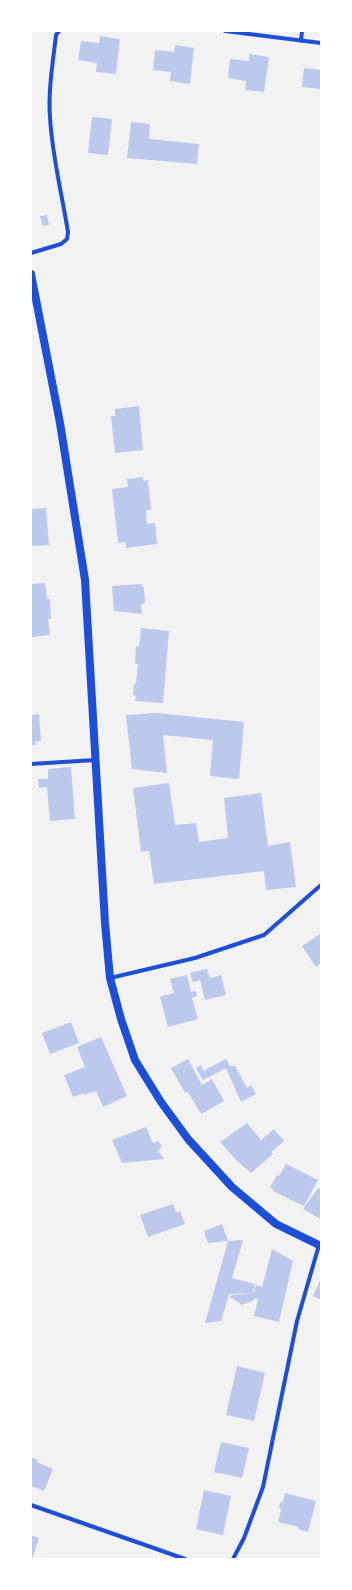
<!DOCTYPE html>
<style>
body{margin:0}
#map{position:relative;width:352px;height:1590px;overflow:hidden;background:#f2f2f2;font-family:Jost,sans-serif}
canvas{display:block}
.frame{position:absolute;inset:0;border:32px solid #fff;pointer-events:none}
</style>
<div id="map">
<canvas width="352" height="1590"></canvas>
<div class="frame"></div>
</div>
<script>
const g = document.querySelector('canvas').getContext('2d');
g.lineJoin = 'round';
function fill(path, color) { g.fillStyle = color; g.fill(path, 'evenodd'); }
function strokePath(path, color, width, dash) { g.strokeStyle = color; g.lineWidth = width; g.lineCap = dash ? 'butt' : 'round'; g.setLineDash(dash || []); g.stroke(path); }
const building = new Path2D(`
 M 100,36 L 120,39 L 116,74 L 96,72 L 97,63 L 78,60 L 81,41 L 99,43 Z
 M 175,45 L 194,48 L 190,84 L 170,81 L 171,72 L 153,70 L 155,50 L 174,52 Z
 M 249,54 L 269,57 L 264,92 L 245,90 L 246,81 L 228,78 L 230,59 L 249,61 Z
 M 304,68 L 321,70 L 321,89 L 302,87 Z
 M 92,117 L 112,119 L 108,155 L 88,153 Z
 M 131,122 L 150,124 L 149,139 L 199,144 L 197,164 L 127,158 Z
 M 47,215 L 49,225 L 43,226 L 40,216 Z
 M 139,406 L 143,450 L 115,453 L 111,416 L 115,416 L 115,409 Z
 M 143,477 L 143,481 L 148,480 L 151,510 L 146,510 L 147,524 L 155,523 L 157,544 L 126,548 L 126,542 L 118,543 L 112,489 L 128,487 L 127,479 Z
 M 46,508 L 49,545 L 32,546 L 31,509 Z
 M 45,583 L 47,599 L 50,599 L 51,619 L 48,619 L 50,635 L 31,637 L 31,584 Z
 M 141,584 L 144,588 L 145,603 L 141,604 L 142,614 L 114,611 L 112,586 Z
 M 141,628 L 169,631 L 163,703 L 135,701 L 136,696 L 133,695 L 134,684 L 136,684 L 138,664 L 135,664 L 136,646 L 139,647 Z
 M 157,713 L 244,722 L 239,779 L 210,776 L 213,740 L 163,735 L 167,773 L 132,769 L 126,715 Z
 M 39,714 L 41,741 L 35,742 L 36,745 L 31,745 L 31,715 Z
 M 71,767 L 75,819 L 50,821 L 47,787 L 39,788 L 38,779 L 48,779 L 48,769 Z
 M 169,783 L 175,825 L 196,823 L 199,842 L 228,838 L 224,798 L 261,793 L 268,846 L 290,842 L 296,887 L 266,890 L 264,871 L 154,884 L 149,851 L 141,852 L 133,788 Z
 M 321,933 L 321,963 L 316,967 L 302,946 Z
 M 207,969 L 210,978 L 221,975 L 226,995 L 205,1000 L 200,980 L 193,982 L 190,973 Z
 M 187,975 L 191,992 L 196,991 L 197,996 L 192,998 L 198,1019 L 168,1027 L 160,997 L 174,993 L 170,979 Z
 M 71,1022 L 79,1043 L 50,1054 L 42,1033 Z
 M 101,1037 L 127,1096 L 103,1107 L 96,1091 L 84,1095 L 84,1093 L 73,1097 L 64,1075 L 85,1067 L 77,1047 Z
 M 188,1059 L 202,1085 L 212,1079 L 224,1101 L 201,1114 L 188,1092 L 185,1093 L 171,1068 Z
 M 226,1059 L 230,1066 L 235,1066 L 247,1088 L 251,1085 L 256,1094 L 241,1102 L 226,1068 L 203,1080 L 196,1068 L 201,1065 L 203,1071 Z
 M 247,1123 L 261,1140 L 274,1129 L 284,1141 L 271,1152 L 273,1154 L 251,1173 L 236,1160 L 220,1142 Z
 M 146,1127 L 153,1143 L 158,1141 L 162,1146 L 158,1151 L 164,1159 L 122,1163 L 112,1140 Z
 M 286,1164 L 318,1180 L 304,1206 L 283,1196 L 272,1190 L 273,1189 L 270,1187 L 277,1175 L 279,1176 Z
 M 318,1188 L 321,1189 L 321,1219 L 303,1209 Z
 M 173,1204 L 176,1212 L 180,1211 L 185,1224 L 148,1237 L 140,1215 Z
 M 222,1224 L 228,1241 L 243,1240 L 232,1278 L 255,1284 L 253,1293 L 229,1294 L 221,1321 L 205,1323 L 228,1241 L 208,1243 L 204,1231 Z
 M 272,1249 L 293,1261 L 279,1322 L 254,1316 L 258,1299 L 255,1298 L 254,1300 L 242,1305 L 230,1297 L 231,1295 L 254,1293 L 256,1285 L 262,1287 Z
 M 321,1278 L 321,1300 L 313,1296 Z
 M 237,1366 L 265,1373 L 254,1421 L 226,1415 Z
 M 221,1442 L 249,1448 L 242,1478 L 214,1472 Z
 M 31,1457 L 38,1460 L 37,1462 L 53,1469 L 44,1491 L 31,1486 Z
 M 204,1490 L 231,1496 L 223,1535 L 196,1529 Z
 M 285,1493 L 316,1501 L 308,1532 L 298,1529 L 299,1527 L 278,1522 L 281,1510 L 279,1507 L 280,1503 L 283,1501 Z
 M 31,1535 L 39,1538 L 32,1559 L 31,1559 Z`);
const minor = new Path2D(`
 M 225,31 L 321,43
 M 301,41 L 302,31
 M 31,253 L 61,244 L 67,239 L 68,232 C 62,194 52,156 50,117 C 48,90 53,62 56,35 L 59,31
 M 31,764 L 95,760
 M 110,978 L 195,958 L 264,935 L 321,885
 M 31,1505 L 185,1559
 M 233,1559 L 244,1538 L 263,1487 L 297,1321 L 319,1245`);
const secondary = new Path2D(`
 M 31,274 L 60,423 L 85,580 L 105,923 L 110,978 L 121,1019 L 135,1060 L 161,1102 L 188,1139 L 232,1187 L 276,1224 L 321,1246`);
fill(building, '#bdc9ec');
strokePath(minor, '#1d4ed8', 4);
strokePath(secondary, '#1d4ed8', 8);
</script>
